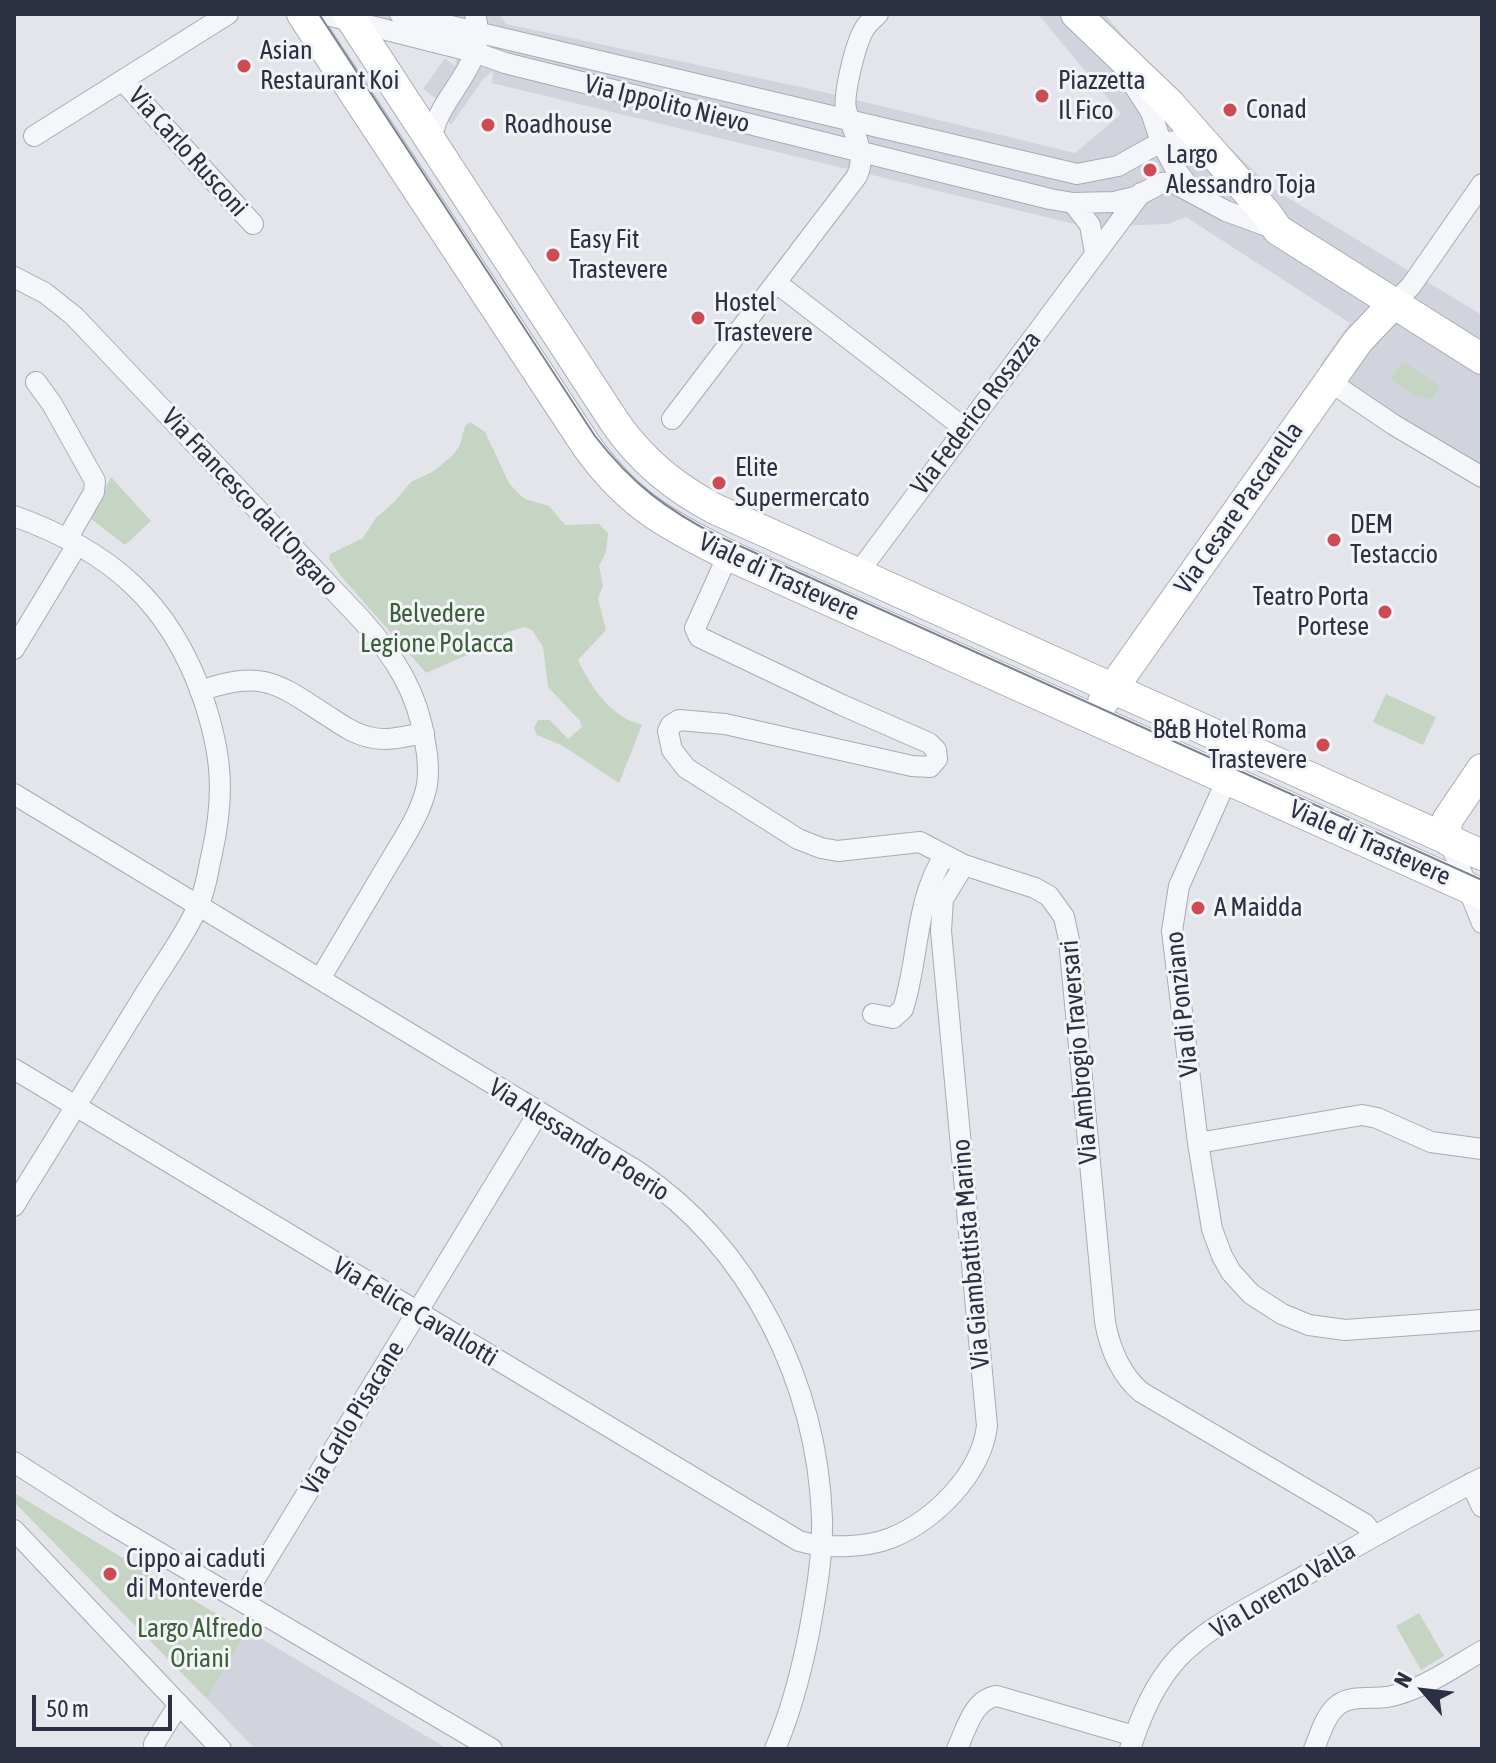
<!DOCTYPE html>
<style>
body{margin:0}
#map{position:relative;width:1496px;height:1763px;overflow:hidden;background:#e3e5eb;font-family:"Asap Condensed",sans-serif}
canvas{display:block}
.frame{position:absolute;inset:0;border:16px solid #2b3143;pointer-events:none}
.north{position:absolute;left:1384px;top:1651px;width:80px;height:80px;-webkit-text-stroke:6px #f2f4f8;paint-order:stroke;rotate:298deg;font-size:22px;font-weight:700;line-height:32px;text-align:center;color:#2b3143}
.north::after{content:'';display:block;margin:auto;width:28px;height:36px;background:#2b3143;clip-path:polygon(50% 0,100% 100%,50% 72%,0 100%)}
.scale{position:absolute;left:32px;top:1695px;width:140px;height:36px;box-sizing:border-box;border:4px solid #2b3143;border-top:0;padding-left:10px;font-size:24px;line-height:28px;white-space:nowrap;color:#2b3143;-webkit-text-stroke:6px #f2f4f8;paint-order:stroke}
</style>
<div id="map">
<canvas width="1496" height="1763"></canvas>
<div class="frame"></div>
<div class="north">N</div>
<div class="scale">50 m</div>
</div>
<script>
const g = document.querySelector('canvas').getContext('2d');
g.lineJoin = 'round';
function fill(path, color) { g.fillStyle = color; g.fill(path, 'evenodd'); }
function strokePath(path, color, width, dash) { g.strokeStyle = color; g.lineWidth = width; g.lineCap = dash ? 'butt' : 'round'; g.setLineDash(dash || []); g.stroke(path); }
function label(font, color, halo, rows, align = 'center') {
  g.font = font + ' "Asap Condensed",sans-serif'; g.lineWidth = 6; g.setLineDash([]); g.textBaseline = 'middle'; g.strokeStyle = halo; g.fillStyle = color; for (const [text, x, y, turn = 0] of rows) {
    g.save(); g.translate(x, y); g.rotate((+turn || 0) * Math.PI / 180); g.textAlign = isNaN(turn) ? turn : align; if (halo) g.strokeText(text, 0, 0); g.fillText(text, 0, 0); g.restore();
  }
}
const built = new Path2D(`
 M 372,14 L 499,14 L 506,24 L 819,91 L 1075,153 L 1121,114 L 1038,14 L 1104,14 L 1163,81 L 1270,187 L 1482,315 L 1482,470 L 1320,365 L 1350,323 L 1186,217 L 1168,224 L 1087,227 L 492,83 L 493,71 L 484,78 L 451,125 L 434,97 L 423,89 L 445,58 L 455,66 L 456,58 L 371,17 Z
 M 247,1632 L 260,1638 L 448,1749 L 255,1749 L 207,1699 Z`);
const green = new Path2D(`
 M 1402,361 L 1440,386 L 1431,399 L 1416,396 L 1390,380 Z
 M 470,422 L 485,432 L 509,483 L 518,493 L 525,499 L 549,506 L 565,525 L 599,524 L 608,533 L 606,552 L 599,566 L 603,586 L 598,598 L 606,630 L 578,660 C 592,689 610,716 642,725 L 619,783 L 563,746 L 537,735 L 534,728 L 538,720 L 550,720 L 568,739 L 582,727 L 580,721 L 548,687 L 543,647 L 532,630 L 524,627 L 505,633 L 497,642 L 426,673 L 340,575 L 329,559 L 330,554 L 363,538 L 376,518 L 395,501 L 411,482 L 434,471 L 453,455 L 460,445 L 465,426 Z
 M 111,477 L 151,521 L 125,545 L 90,518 Z
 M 1386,694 L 1436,717 L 1423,745 L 1373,722 Z
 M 14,1493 L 247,1632 L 207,1699 L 14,1502 Z
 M 1419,1613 L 1444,1656 L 1421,1670 L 1396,1626 Z`);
const street = new Path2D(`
 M 323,14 L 474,52 L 505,63 L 1050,199 L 1073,203 L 1114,202 L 1135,197 L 1162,183 L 1172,182 L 1226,211 L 1278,230
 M 400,14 L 1077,174 L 1118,166 L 1161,142 L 1151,112 L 1131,81
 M 123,81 L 253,224
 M 34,136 L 228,14
 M 432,142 C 434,96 491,68 475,14
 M 1190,188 L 1176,170 L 1161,142 L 1183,141 L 1207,153
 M 1073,203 L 1090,225 L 1095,253
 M 14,277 L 45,293 L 74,316 L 361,619 C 394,656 418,692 425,742 C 428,756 429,770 427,785 C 421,815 401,842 386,868 C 364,905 342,942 320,979
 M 778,284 L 964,428
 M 1394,303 L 1411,286 L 1482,184
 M 1329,381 L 1394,425 L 1482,477
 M 36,382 L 52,404 L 95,481 L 94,492 L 67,539
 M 672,419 L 857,176 C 868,152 852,132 846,109 C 843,94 856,41 865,28 C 868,23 874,18 878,14
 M 14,516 C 109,550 170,602 203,698 C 222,754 225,795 212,853 C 208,870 206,890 198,906 C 184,938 160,969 142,999 C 99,1068 56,1137 14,1206
 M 728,555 L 695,628 L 699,637 L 842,705 L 929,743 L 936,750 L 937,759 L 930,767 L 912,766 L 725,724 L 679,720 L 671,725 L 668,731 L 672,750 L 686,768 L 798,839 L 821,848 L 838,851 L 920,842 L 964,865 L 1035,888 L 1049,896 L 1064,917 L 1069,940 L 1105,1322 C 1110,1349 1120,1374 1141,1392 L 1365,1524 L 1374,1536
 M 858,573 L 1141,193
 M 14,649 L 77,545
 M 200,691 C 265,668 279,685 331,718 C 343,726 355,734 369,737 C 387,742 406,736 424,733
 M 1227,779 L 1179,886 L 1172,931 L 1198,1143 L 1212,1229 L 1222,1256 L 1231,1272 L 1251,1294 L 1282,1314 L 1309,1325 L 1345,1330 L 1482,1320
 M 14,794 L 637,1171 C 751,1247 817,1383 822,1518 C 823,1556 816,1595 809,1633 C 801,1673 791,1712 775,1749
 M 1449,841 L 1482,923
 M 873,1014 L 893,1018 L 903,1009 C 919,960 915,899 945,855
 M 14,1069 L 799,1541 C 826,1549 865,1548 891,1538 C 935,1520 981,1474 987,1426 L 941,931 L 943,899 L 964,865
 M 1198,1143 L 1362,1115 L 1377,1118 L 1431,1142 L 1482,1149
 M 14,1462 L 109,1523 L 492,1749
 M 1471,1483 L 1482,1507
 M 14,1530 L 221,1749
 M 242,1600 L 539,1112
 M 154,1744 L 179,1704
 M 957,1749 C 966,1730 973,1699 997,1696 L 1134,1736
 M 1130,1749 C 1141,1716 1154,1684 1178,1658 C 1207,1627 1249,1608 1285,1587 C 1350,1550 1415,1512 1482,1478
 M 1314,1749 C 1320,1735 1325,1715 1338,1705 C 1350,1695 1372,1699 1387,1697 C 1421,1691 1452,1668 1482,1651`);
const secondary = new Path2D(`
 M 302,14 L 586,445 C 627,503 665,524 728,555 L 1482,894
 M 348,14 L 616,424 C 643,462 674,487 715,509 L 1482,855
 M 1076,14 L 1169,103 L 1267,214 L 1278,230 L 1482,359
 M 1103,702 L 1358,341 L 1394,303
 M 1449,841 L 1446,828 L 1448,819 L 1482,769`);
const tram = new Path2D(`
 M 319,14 L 595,436 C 632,484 667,510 720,537 L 1482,880`);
const markers = [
 [244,66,8,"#cd4b52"],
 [1042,96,8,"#cd4b52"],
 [1230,110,8,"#cd4b52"],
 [488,125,8,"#cd4b52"],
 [1150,170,8,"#cd4b52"],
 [553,255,8,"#cd4b52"],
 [698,318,8,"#cd4b52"],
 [719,483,8,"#cd4b52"],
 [1334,540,8,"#cd4b52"],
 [1385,612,8,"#cd4b52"],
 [1323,745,8,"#cd4b52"],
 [1198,908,8,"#cd4b52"],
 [110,1574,8,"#cd4b52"]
];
const poiNames = [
 ["Asian",260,51],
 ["Restaurant Koi",260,81],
 ["Piazzetta",1058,81],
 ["Il Fico",1058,111],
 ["Conad",1246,110],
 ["Roadhouse",504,125],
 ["Largo",1166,155],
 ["Alessandro Toja",1166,185],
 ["Easy Fit",569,240],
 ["Trastevere",569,270],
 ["Hostel",714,303],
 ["Trastevere",714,333],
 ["Elite",735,468],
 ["Supermercato",735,498],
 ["DEM",1350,525],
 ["Testaccio",1350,555],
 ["Teatro Porta",1369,597,"right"],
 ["Portese",1369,627,"right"],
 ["B&B Hotel Roma",1307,730,"right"],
 ["Trastevere",1307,760,"right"],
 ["A Maidda",1214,908],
 ["Cippo ai caduti",126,1559],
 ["di Monteverde",126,1589]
];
const streetNames = [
 ["Via Ippolito Nievo",667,104,14],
 ["Via Carlo Rusconi",188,152,48],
 ["Via Federico Rosazza",976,413,-53],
 ["Via Francesco dall'Ongaro",250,502,47],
 ["Via Cesare Pascarella",1239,508,-55],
 ["Viale di Trastevere",779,577,25],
 ["Viale di Trastevere",1370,843,24],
 ["Via di Ponziano",1182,1004,-96],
 ["Via Ambrogio Traversari",1079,1052,-95],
 ["Via Alessandro Poerio",579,1140,32],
 ["Via Giambattista Marino",971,1254,-95],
 ["Via Felice Cavallotti",415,1312,31],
 ["Via Carlo Pisacane",353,1418,-59],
 ["Via Lorenzo Valla",1283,1590,-31]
];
const parkNames = [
 ["Belvedere",437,614],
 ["Legione Polacca",437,644],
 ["Largo Alfredo",200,1629],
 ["Oriani",200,1659]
];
fill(built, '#d1d4dd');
fill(green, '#c6d4c4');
strokePath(street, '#a8abb5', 22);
strokePath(secondary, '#a8abb5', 32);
strokePath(street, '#f5f6f9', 20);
strokePath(secondary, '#fff', 30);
strokePath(tram, '#7c8394', 2);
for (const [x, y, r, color] of markers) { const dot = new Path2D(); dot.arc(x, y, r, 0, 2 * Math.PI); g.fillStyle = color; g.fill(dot); strokePath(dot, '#f2f4f8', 3); }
label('26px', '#2b3143', '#f2f4f8', poiNames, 'left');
label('26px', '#2b3143', '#f2f4f8', streetNames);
label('26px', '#3c5e38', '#f2f4f8', parkNames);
</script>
